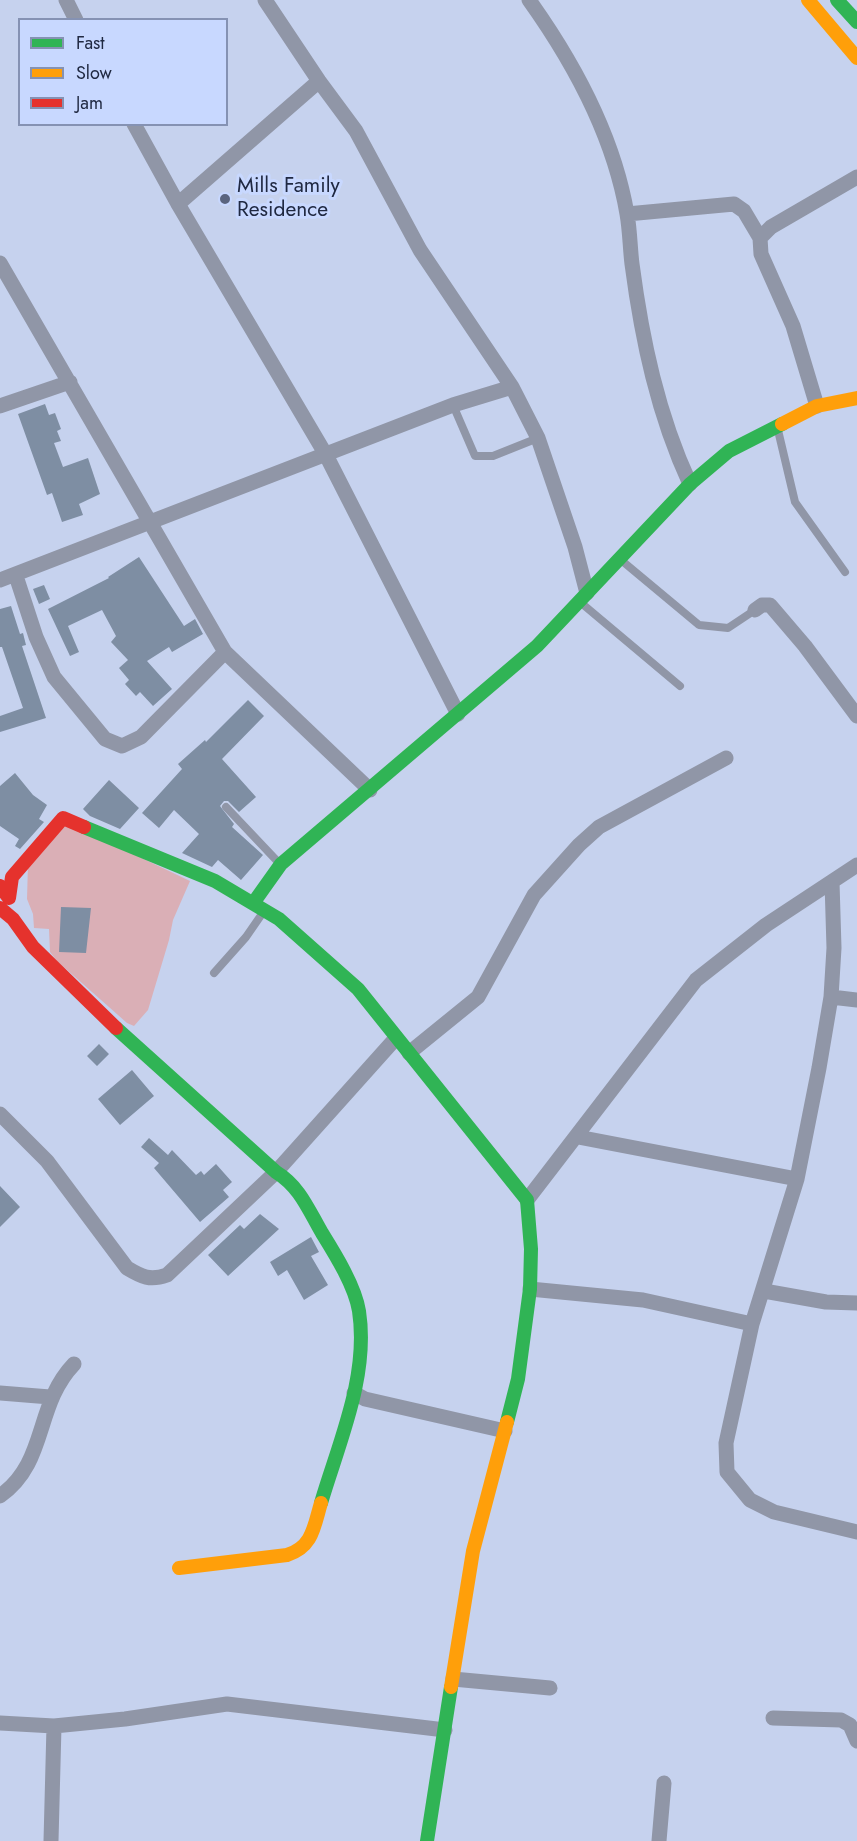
<!DOCTYPE html>
<style>
body{margin:0}
#map{position:relative;width:857px;height:1841px;overflow:hidden;background:#c6d2ee;font-family:Jost,sans-serif}
canvas{display:block}
.legend{position:absolute;left:18px;top:18px;width:210px;height:108px;box-sizing:border-box;background:#c8d8ff;border:2px solid #8592b3;margin:0;padding:8px 10px;list-style:none;font-size:18px;color:#202942}
.legend li{display:flex;align-items:center;gap:12px;height:30px}
.legend b{width:30px;border:2px solid #8592b3}
</style>
<div id="map">
<canvas width="857" height="1841"></canvas>
<ul class="legend">
<li><b style="height:8px;background:#30b455"></b>Fast</li>
<li><b style="height:8px;background:#ff9f0a"></b>Slow</li>
<li><b style="height:8px;background:#e5322d"></b>Jam</li>
</ul>
</div>
<script>
const g = document.querySelector('canvas').getContext('2d');
g.lineJoin = 'round';
function fill(path, color) { g.fillStyle = color; g.fill(path, 'evenodd'); }
function strokePath(path, color, width, dash) { g.strokeStyle = color; g.lineWidth = width; g.lineCap = dash ? 'butt' : 'round'; g.setLineDash(dash || []); g.stroke(path); }
function label(font, color, halo, rows, align = 'center') {
  g.font = font + ' Jost,sans-serif'; g.lineWidth = 6; g.setLineDash([]); g.textBaseline = 'middle'; g.strokeStyle = halo; g.fillStyle = color; for (const [text, x, y, turn = 0] of rows) {
    g.save(); g.translate(x, y); g.rotate((+turn || 0) * Math.PI / 180); g.textAlign = isNaN(turn) ? turn : align; if (halo) g.strokeText(text, 0, 0); g.fillText(text, 0, 0); g.restore();
  }
}
const green = new Path2D(`
 M 66,822 L 190,881 L 173,920 L 169,940 L 148,1010 L 134,1026 L 127,1023 L 57,961 L 50,952 L 49,929 L 34,928 L 33,914 L 27,899 L 28,864 Z`);
const building = new Path2D(`
 M 45,404 L 49,415 L 55,413 L 61,429 L 57,431 L 61,441 L 54,443 L 63,467 L 88,458 L 100,494 L 79,504 L 83,515 L 62,522 L 52,493 L 47,495 L 18,414 Z
 M 139,557 L 184,626 L 195,619 L 203,634 L 172,652 L 169,647 L 147,661 L 172,689 L 153,706 L 140,692 L 136,696 L 125,684 L 129,680 L 119,668 L 128,660 L 111,642 L 116,636 L 102,610 L 68,626 L 79,652 L 70,656 L 48,609 L 109,578 L 108,577 Z
 M 44,585 L 50,599 L 39,604 L 33,589 Z
 M 11,606 L 20,634 L 23,633 L 26,645 L 22,646 L 46,718 L 0,732 L 0,716 L 23,708 L 2,647 L 0,647 L 0,609 Z
 M 248,700 L 264,716 L 222,759 L 256,797 L 239,812 L 228,801 L 224,801 L 220,806 L 234,824 L 232,827 L 263,855 L 241,880 L 218,860 L 212,867 L 182,853 L 199,834 L 174,810 L 159,828 L 142,813 L 182,769 L 178,764 L 205,740 L 206,742 Z
 M 15,773 L 33,795 L 47,805 L 39,819 L 44,822 L 20,849 L 15,846 L 19,839 L 0,826 L 0,786 Z
 M 109,780 L 139,808 L 120,829 L 90,816 L 83,809 Z
 M 61,907 L 91,908 L 86,953 L 59,952 Z
 M 99,1044 L 109,1054 L 97,1066 L 87,1056 Z
 M 132,1070 L 154,1096 L 120,1125 L 98,1099 Z
 M 149,1138 L 168,1155 L 172,1150 L 196,1175 L 201,1171 L 204,1175 L 216,1164 L 232,1182 L 223,1190 L 229,1197 L 200,1222 L 154,1168 L 159,1163 L 141,1147 Z
 M 0,1186 L 20,1207 L 0,1227 Z
 M 260,1214 L 279,1229 L 228,1276 L 208,1255 L 240,1225 L 244,1229 Z
 M 311,1237 L 319,1252 L 311,1256 L 328,1285 L 304,1300 L 287,1270 L 278,1276 L 270,1262 Z`);
const lane = new Path2D(`
 M 453,405 L 475,456 L 493,456 L 538,438
 M 777,426 L 795,502 L 845,572
 M 621,560 L 699,625 L 728,628 L 755,610
 M 580,602 L 680,686
 M 226,807 L 279,863
 M 214,973 L 246,937 L 264,911`);
const street = new Path2D(`
 M 66,0 L 76,20
 M 265,0 L 319,81 L 356,131 L 420,250 L 512,387 L 538,438 L 575,547 L 587,593
 M 529,0 C 574,63 614,138 627,214 C 630,231 630,248 632,264 C 642,340 658,415 690,484
 M 134,124 L 178,204 L 326,455 L 458,714
 M 178,204 L 319,81
 M 627,214 L 734,204 L 744,211 L 760,238
 M 0,263 L 225,652 L 370,790
 M 0,406 L 70,382
 M 817,406 L 793,326 L 761,254 L 760,238 L 771,227 L 857,177
 M 16,576 L 36,637 L 54,677 L 105,739 L 122,746 L 141,737 L 225,652
 M 0,580 L 453,405 L 512,387
 M 755,610 L 762,605 L 770,605 L 805,646 L 857,716
 M 832,882 L 834,948 L 831,997 L 819,1068 L 797,1179 L 752,1324 L 726,1443 L 727,1472 L 750,1500 L 774,1512 L 857,1532
 M 831,997 L 857,1000
 M 409,1053 L 478,997 L 534,895 L 579,845 L 599,827 L 726,758
 M 0,1114 L 47,1161 L 127,1268 C 142,1277 150,1281 167,1275 L 276,1172 L 396,1038
 M 578,1137 L 797,1179
 M 527,1200 L 696,980 L 766,925 L 857,865
 M 530,1289 L 643,1300 L 752,1324
 M 764,1291 L 826,1302 L 857,1303
 M 0,1393 L 50,1397
 M 354,1393 L 365,1399 L 505,1431
 M 0,1496 C 48,1462 34,1406 74,1364
 M 453,1679 L 550,1688
 M 773,1718 L 841,1720 L 850,1725 L 857,1741
 M 0,1723 L 54,1726 L 125,1719 L 227,1704 L 445,1730
 M 51,1841 L 54,1726
 M 659,1841 L 664,1783`);
const fast = new Path2D(`
 M 837,0 L 857,22
 M 84,827 L 215,881 L 279,919 L 358,989 L 527,1200 L 531,1249 L 530,1289 L 518,1379 L 507,1422
 M 254,902 L 281,864 L 537,646 L 690,484 L 729,451 L 782,424
 M 116,1028 L 276,1172 C 300,1187 308,1209 322,1233 C 335,1254 355,1286 359,1311 C 369,1376 339,1442 321,1503
 M 427,1841 L 451,1687`);
const slow = new Path2D(`
 M 808,0 L 857,58
 M 782,424 L 817,406 L 857,398
 M 179,1568 L 287,1555 C 313,1547 314,1526 321,1503
 M 451,1687 L 473,1551 L 507,1422`);
const jam = new Path2D(`
 M 0,886 L 9,898 L 12,877 L 63,818 L 84,827
 M 0,908 L 13,919 L 33,947 L 116,1028`);
const markers = [
 [225,199,6,"#5a647e"]
];
const poiNames = [
 ["Mills Family",237,187],
 ["Residence",237,211]
];
fill(green, '#daafb6');
fill(building, '#7e8ea3');
strokePath(lane, '#9096a7', 8);
strokePath(street, '#9096a7', 15);
strokePath(fast, '#30b455', 14);
strokePath(slow, '#ff9f0a', 14);
strokePath(jam, '#e5322d', 14);
for (const [x, y, r, color] of markers) { const dot = new Path2D(); dot.arc(x, y, r, 0, 2 * Math.PI); g.fillStyle = color; g.fill(dot); strokePath(dot, '#c8d8ff', 2); }
label('21px', '#202942', '#c8d8ff', poiNames, 'left');
</script>
